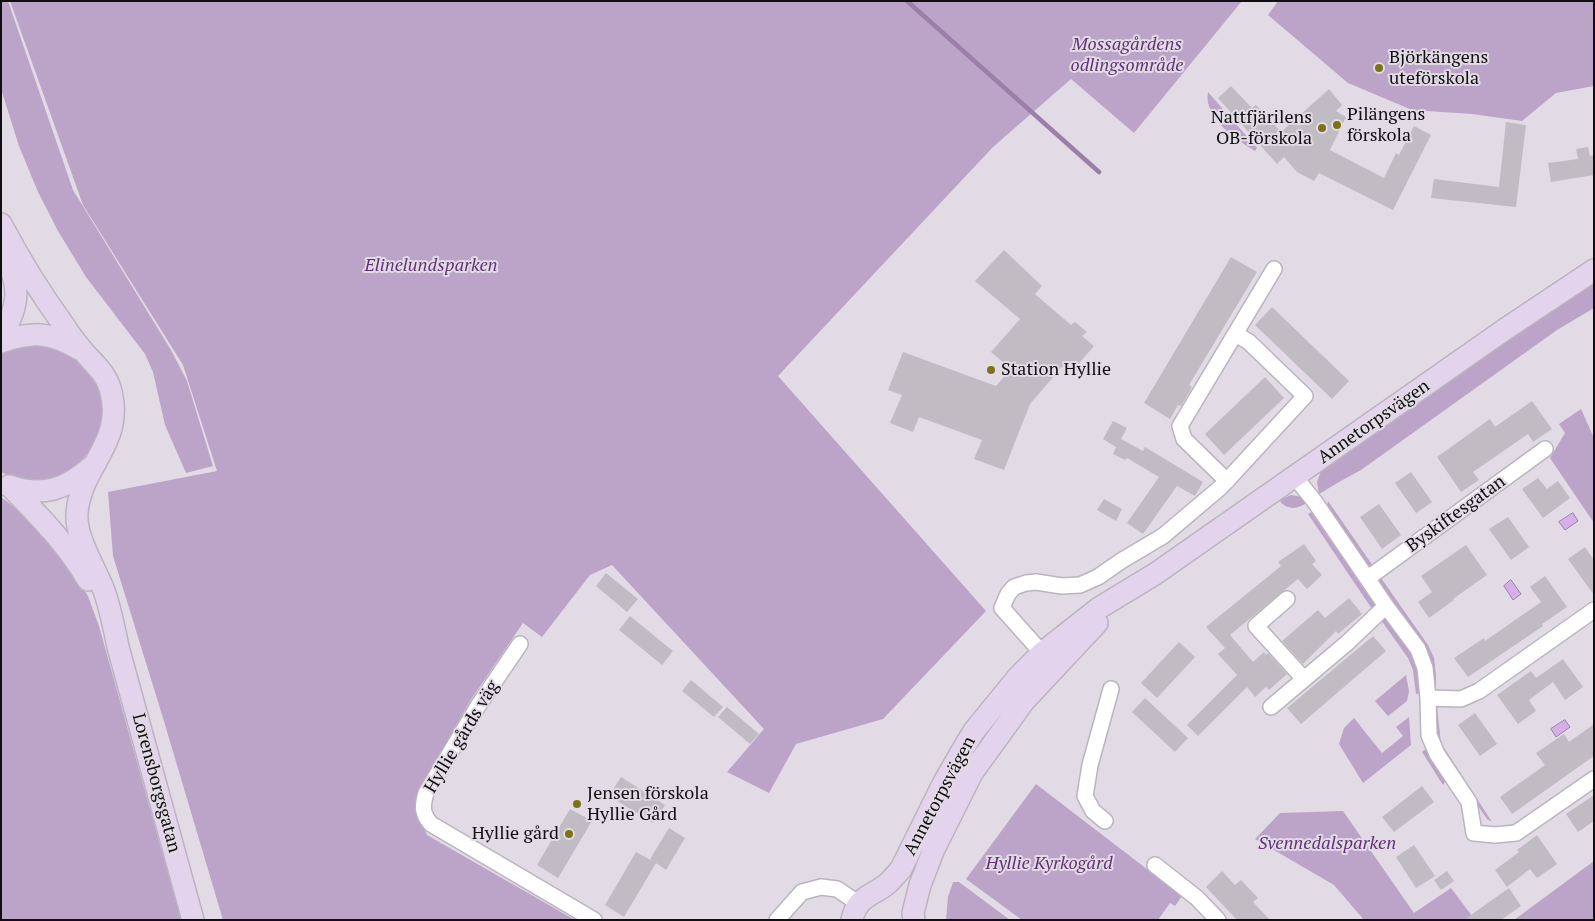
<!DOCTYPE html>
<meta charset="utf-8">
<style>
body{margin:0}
#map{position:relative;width:1595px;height:921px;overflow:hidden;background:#e2dbe5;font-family:"PT Serif",serif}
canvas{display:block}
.frame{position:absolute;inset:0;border:2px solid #100e11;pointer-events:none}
</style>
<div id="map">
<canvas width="1595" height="921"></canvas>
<div class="frame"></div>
</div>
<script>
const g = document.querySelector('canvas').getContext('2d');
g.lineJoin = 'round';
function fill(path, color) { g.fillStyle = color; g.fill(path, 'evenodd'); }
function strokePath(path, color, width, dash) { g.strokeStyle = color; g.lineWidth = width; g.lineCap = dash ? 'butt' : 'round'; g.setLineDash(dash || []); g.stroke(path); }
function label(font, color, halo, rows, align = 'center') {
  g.font = font + ' "PT Serif",serif'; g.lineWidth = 4; g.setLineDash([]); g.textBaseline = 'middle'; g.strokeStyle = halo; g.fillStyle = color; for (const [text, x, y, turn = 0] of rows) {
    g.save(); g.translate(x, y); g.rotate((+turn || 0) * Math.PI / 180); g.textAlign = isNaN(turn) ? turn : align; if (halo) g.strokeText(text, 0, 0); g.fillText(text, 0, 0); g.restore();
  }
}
const green = new Path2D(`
 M 1,1 L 8,1 L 73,190 L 171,350 L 187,381 L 213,466 L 186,473 L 165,425 L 153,372 L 145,354 L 86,277 L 58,231 L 38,192 L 19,146 L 1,89 Z
 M 10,1 L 1242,1 L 1134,133 L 1071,79 L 993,147 L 778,376 L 986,611 L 883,719 L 796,744 L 769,793 L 727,772 L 764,729 L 612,565 L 590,575 L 542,637 L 523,623 L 470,701 L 417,795 L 416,812 L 427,835 L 575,920 L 223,920 L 163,718 L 113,556 L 108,492 L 217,471 L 183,365 L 83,205 Z
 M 1278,1 L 1594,1 L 1594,86 L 1556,93 L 1522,121 L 1472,114 L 1412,110 L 1348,83 L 1268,15 Z
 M 1208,92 L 1257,148 L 1255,151 C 1236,140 1203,117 1208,92 Z
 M 1594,283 L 1594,308 L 1557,330 L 1361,470 L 1339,482 L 1319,494 L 1317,482 L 1321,471 L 1514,334 Z
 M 23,345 C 31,345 41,344 49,345 C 63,349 75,358 85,367 C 137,422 67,508 1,472 L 1,353 Z
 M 1581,409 L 1594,438 L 1594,523 L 1550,458 L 1565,433 L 1559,424 Z
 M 1291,495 L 1302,497 L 1307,503 C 1297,509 1290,510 1281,503 L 1280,500 Z
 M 1,497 L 14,507 L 57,549 L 88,596 L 99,626 L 181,920 L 1,920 Z
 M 1328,501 L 1373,566 L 1367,565 L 1327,507 Z
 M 1311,512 L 1376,606 L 1372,609 L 1308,514 Z
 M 1381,578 L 1428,645 L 1434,658 L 1436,675 L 1436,691 L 1432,688 L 1378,584 Z
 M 1384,618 L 1387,619 L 1410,651 L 1418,671 L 1420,693 L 1416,694 L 1413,670 L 1408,658 L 1381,620 Z
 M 1406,675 L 1409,691 L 1407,701 L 1388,716 L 1375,701 Z
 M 1437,707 L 1441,743 L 1492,822 L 1487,819 L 1441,751 L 1436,732 L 1435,708 Z
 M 1409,717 L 1411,745 L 1363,783 L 1339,744 L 1344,728 L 1354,718 L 1382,753 L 1403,736 L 1396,727 Z
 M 1427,748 L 1447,779 L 1443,785 L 1422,752 Z
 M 1036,784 L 1182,896 L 1175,906 L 1170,903 L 1158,920 L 1022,920 L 966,879 Z
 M 1343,811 L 1414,913 L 1451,888 L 1475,920 L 1364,920 L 1334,885 L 1255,839 L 1280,813 Z
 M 1594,861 L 1594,920 L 1514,920 Z
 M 953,882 L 959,882 L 1010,920 L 946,920 L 948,897 Z`);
const water = new Path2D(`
 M 1573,513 L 1578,521 L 1565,530 L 1559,522 Z
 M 1511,580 L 1521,594 L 1513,600 L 1504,586 Z
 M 1565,720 L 1570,727 L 1556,737 L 1551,729 Z`);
const stream = new Path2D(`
 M 907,1 L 1099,172`);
const building = new Path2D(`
 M 1231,86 L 1252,108 L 1256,105 L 1281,132 L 1329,89 L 1342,105 L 1336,111 L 1346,117 L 1330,150 L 1384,178 L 1396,153 L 1399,155 L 1414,126 L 1431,135 L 1393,210 L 1319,173 L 1314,181 L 1297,172 L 1284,157 L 1277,164 L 1218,98 Z
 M 1506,122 L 1526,125 L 1516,207 L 1431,198 L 1434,179 L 1499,187 Z
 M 1588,147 L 1590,156 L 1594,155 L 1594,175 L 1551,182 L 1548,163 L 1578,159 L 1576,149 Z
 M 1004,250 L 1042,286 L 1035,294 L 1071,325 L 1075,322 L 1087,332 L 1082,336 L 1094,346 L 1075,368 L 1067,361 L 1030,404 L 1004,470 L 974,459 L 982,440 L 919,417 L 913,432 L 890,423 L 902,395 L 888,390 L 903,352 L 996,386 L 1011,369 L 991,352 L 1020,319 L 975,281 Z
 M 1231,257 L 1257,272 L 1189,385 L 1192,387 L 1181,406 L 1178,405 L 1170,419 L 1144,403 Z
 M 1272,307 L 1349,381 L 1332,399 L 1255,325 Z
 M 1265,377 L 1284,398 L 1224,455 L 1205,434 Z
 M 1532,401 L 1552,429 L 1533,442 L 1528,434 L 1473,472 L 1479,480 L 1461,492 L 1437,457 L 1490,419 L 1495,427 Z
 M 1113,421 L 1127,428 L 1121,439 L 1143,451 L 1145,447 L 1203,482 L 1195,496 L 1177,486 L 1143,534 L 1127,523 L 1159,477 L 1127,458 L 1125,460 L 1113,454 L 1116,447 L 1103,439 Z
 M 1411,472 L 1432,502 L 1416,513 L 1395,483 Z
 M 1538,478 L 1547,489 L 1558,481 L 1570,498 L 1543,518 L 1522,489 Z
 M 1104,499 L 1122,509 L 1116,521 L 1097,510 Z
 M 1379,504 L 1401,535 L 1382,549 L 1360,517 Z
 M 1508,517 L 1529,547 L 1511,560 L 1489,529 Z
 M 1304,544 L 1316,561 L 1312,564 L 1322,575 L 1307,589 L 1298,579 L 1230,635 L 1253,662 L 1264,652 L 1266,655 L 1268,653 L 1287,674 L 1269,690 L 1266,687 L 1255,697 L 1247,687 L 1198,736 L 1187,725 L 1237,675 L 1218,654 L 1225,648 L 1206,627 L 1281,566 L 1278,562 Z
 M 1466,545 L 1487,575 L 1453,599 L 1454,600 L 1429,618 L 1418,602 L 1432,592 L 1421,576 Z
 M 1585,547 L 1594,560 L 1594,595 L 1568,559 Z
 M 606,573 L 638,599 L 627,612 L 596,586 Z
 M 1545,576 L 1567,607 L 1542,624 L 1543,626 L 1468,677 L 1454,658 L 1484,638 L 1485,641 L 1541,602 L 1530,587 Z
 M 1349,598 L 1362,614 L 1338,634 L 1336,631 L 1303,664 L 1282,641 L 1318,610 L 1325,618 Z
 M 630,616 L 673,651 L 662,665 L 619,630 Z
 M 1373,636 L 1386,651 L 1301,724 L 1287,708 Z
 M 1179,642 L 1195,657 L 1157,698 L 1141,683 Z
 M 1563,659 L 1583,687 L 1565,700 L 1553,682 L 1529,700 L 1536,711 L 1518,724 L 1497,695 L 1531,671 L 1536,678 Z
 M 691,680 L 723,707 L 714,717 L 682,691 Z
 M 1145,698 L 1188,738 L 1175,752 L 1132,712 Z
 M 727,707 L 759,734 L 750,744 L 718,717 Z
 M 1475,713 L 1497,744 L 1480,756 L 1458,725 Z
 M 1594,724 L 1594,756 L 1512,814 L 1500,797 L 1545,765 L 1536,753 L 1564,734 L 1569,742 Z
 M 621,777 L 665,805 L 653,823 L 609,796 Z
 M 1422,786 L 1434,802 L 1394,832 L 1382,817 Z
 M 1594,795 L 1594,821 L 1578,832 L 1566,814 Z
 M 570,809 L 592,821 L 558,878 L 537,865 Z
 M 669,828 L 685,838 L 666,870 L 650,859 Z
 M 1537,835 L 1557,864 L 1537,878 L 1530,869 L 1507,887 L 1495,870 L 1519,852 L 1517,850 Z
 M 1414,845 L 1435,876 L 1416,888 L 1396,857 Z
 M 636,852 L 656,863 L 624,917 L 605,905 Z
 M 1222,871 L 1235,885 L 1241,880 L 1258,898 L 1253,902 L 1270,920 L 1237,920 L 1206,887 Z
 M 1447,871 L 1454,881 L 1441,890 L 1434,880 Z
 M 1509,888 L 1521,906 L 1501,920 L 1464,920 Z`);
const minor = new Path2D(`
 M 1295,477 L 1315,502 L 1386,606 L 1418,649 L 1425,668 L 1428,698 L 1429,735 L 1437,754 L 1469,802 L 1474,833 L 1495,835 L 1516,833 L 1594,779
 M 1227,481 L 1184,439 L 1180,426 L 1274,269
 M 1368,578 L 1545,449
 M 1287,599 L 1256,626 L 1304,679
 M 520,644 L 478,706 L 426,793 C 422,806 422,814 431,824 L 594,920
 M 1050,659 L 1042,653 L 1002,608 L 1008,594 L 1014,587 L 1026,583 L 1036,582 L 1062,586 L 1080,585 L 1098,577 L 1121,561 L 1163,536 L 1221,487 L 1305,396 L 1249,342 L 1236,334
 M 1428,698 L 1461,699 L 1479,691 L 1594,610
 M 1271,707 L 1347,643 L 1386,606
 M 1105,821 L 1093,811 L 1085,796 L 1090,765 L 1111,689
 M 1155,865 L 1197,898 L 1218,920
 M 777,920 L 802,892 L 821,887 L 837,889 L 858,903`);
const secondary = new Path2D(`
 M 1,224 C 20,260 41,294 65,327 C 70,335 77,344 83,351 C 93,363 105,372 110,388 C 126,443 81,464 77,513 C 75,536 94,566 103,588 C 110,606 114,627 118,647 L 193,920
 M 1,337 C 21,303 20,285 3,250
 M 1,342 C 32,331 51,332 79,349
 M 9,486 C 42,497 65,490 91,467
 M 10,486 C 39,516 67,544 88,580
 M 852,920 C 857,896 871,897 887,884 C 893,879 896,874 901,869 L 944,782 L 966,744 L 974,731 L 1018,677 L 1042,653 L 1099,608 L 1155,574 L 1504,330 L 1594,270
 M 914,920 L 913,913 L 920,885 L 934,849 L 972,773 L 1024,701 L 1097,623`);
const markers = [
 [1379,68,5,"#7b7316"],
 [1337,125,5,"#7b7316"],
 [1322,128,5,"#7b7316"],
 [991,370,5,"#7b7316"],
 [577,804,5,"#7b7316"],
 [569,834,5,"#7b7316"]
];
const parkNames = [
 ["Mossagårdens",1127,45],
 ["odlingsområde",1127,66],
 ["Elinelundsparken",431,266],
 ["Svennedalsparken",1327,844],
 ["Hyllie Kyrkogård",1049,864]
];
const poiNames = [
 ["Björkängens",1389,58],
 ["uteförskola",1389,79],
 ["Pilängens",1347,115],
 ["förskola",1347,136],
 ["Nattfjärilens",1312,118,"right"],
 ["OB-förskola",1312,139,"right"],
 ["Station Hyllie",1001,370],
 ["Jensen förskola",587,794],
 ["Hyllie Gård",587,815],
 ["Hyllie gård",559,834,"right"]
];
const streetNames = [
 ["Annetorpsvägen",1374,422,-35],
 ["Byskiftesgatan",1456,514,-36],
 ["Hyllie gårds väg",462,737,-59],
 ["Lorensborgsgatan",156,783,75],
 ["Annetorpsvägen",940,796,-62]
];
fill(green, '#bca3c8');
fill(water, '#d6afe9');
strokePath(water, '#9b7fa8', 1);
strokePath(stream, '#9b7fa8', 4.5);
fill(building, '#c1bbc4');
strokePath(minor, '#bab4be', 18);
strokePath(secondary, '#bab4be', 24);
strokePath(minor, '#fff', 15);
strokePath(secondary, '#e4d3ec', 21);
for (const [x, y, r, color] of markers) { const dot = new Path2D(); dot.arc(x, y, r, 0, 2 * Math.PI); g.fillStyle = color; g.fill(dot); strokePath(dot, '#e2dbe5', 2); }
label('italic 18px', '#623177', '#e2dbe5', parkNames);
label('18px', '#100e11', '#e2dbe5', poiNames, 'left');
label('18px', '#100e11', '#e2dbe5', streetNames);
</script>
